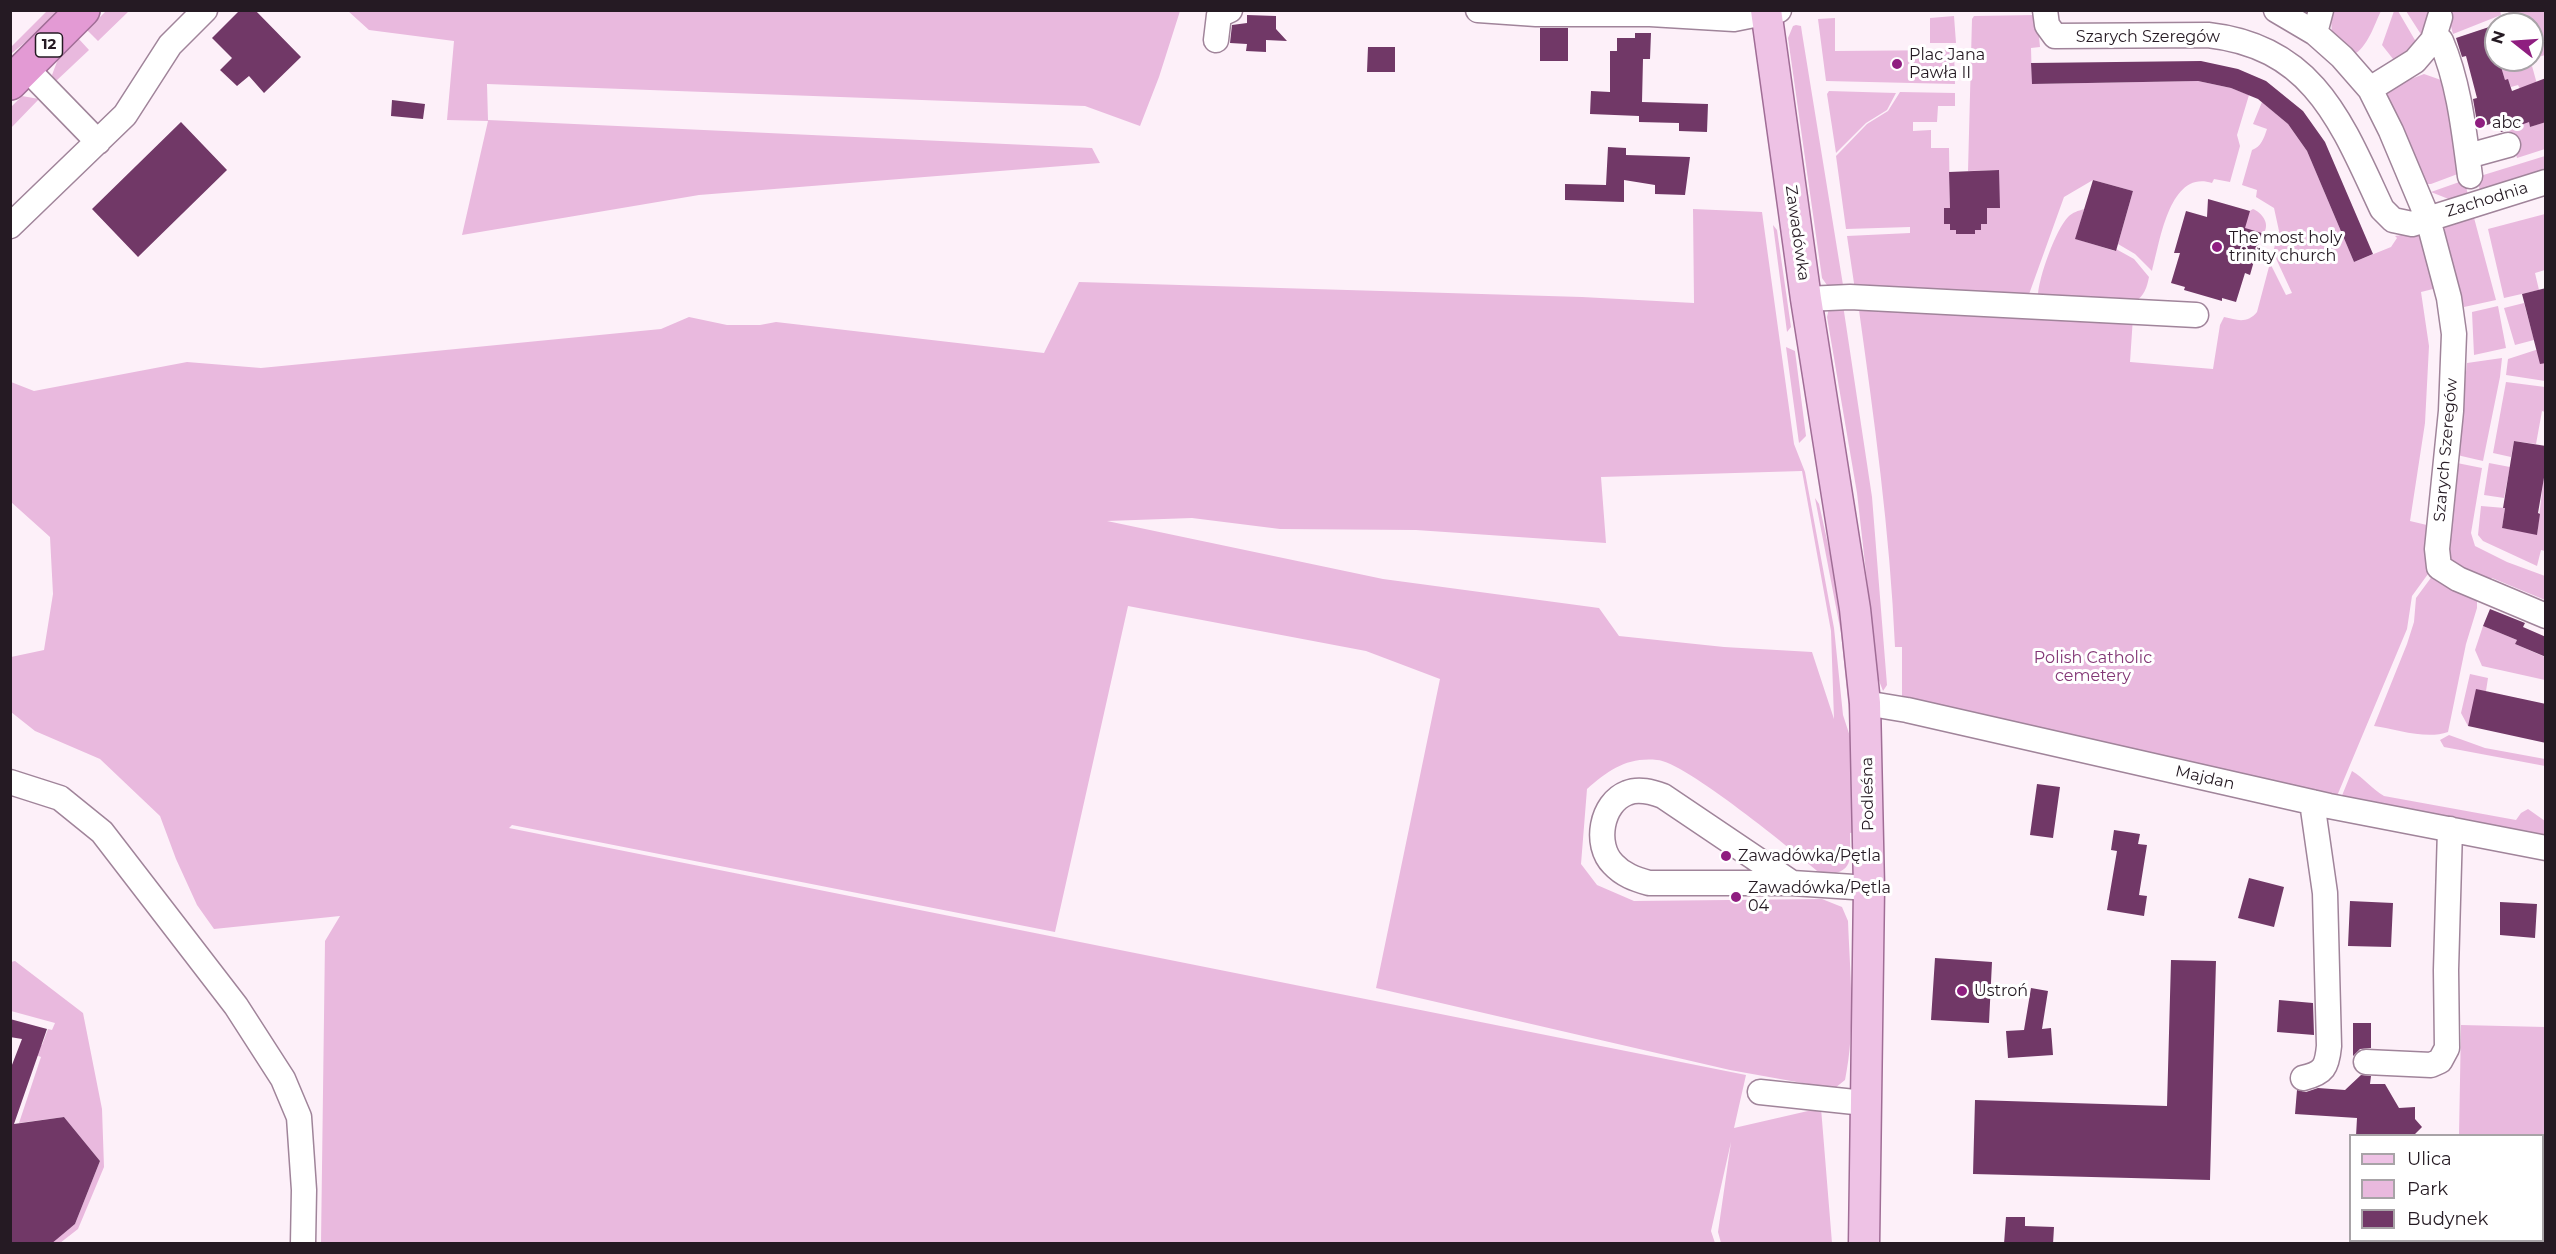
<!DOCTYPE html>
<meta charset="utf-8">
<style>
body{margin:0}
#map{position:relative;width:2556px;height:1254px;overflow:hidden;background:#fdf0f9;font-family:Montserrat,sans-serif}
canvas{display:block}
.frame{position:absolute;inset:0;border:12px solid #251a23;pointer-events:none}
.legend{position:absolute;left:2349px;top:1134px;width:195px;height:108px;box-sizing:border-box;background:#fff;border:2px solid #a8a3a7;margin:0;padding:8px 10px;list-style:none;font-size:18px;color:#251a23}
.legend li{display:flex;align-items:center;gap:12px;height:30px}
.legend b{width:30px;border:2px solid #a8a3a7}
.north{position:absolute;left:2484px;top:12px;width:60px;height:60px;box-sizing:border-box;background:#fff;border:2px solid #a8a3a7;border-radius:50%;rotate:287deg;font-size:16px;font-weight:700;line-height:24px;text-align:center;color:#251a23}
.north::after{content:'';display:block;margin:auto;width:21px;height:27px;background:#8f1e80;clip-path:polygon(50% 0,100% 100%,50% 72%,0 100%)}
</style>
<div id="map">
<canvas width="2556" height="1254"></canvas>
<div class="frame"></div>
<ul class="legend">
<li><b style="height:8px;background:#eec2e5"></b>Ulica</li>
<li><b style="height:16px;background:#e9b9de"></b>Park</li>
<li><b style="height:16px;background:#713867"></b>Budynek</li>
</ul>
<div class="north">N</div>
</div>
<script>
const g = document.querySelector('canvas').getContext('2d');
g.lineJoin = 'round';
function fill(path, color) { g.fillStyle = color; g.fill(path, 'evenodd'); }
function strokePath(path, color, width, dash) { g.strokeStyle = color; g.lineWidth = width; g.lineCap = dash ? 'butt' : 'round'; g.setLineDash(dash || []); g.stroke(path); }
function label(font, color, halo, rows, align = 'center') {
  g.font = font + ' Montserrat,sans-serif'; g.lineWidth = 6; g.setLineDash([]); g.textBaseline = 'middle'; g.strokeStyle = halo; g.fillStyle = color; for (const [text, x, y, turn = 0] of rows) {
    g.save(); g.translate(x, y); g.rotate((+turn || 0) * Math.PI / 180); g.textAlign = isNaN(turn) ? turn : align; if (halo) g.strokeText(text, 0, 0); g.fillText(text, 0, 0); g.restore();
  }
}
const green = new Path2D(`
 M 2500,10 L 2501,15 L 2453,34 L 2447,11 Z
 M 47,11 L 63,11 L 11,54 L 11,47 Z
 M 106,11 L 129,11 L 98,41 L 87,30 Z
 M 348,11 L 1180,11 L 1159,77 L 1140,126 L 1085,106 L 487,84 L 488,120 L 1092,148 L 1100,163 L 699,195 L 462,235 L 488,121 L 447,120 L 454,41 L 369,30 Z
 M 2333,11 L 2381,11 C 2374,25 2368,47 2353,55 L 2332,37 L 2331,18 Z
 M 2394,11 L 2398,11 L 2419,47 L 2397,64 L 2382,45 Z
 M 2406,11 L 2438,11 L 2422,36 Z
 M 2508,11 L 2545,11 L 2545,55 L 2532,59 L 2532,24 L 2512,24 Z
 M 2037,15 L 2040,47 L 2031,48 L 2032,84 L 2198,81 L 2231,88 L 2249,95 L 2237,135 L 2240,146 L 2230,182 L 2214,179 L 2212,183 C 2169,169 2160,243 2152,271 L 2135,254 L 2118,244 L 2133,191 L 2093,180 L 2064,197 L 2028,297 L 1855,290 L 1847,236 L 1910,233 L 1910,227 L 1846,229 L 1836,156 L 1867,124 L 1888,111 L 1900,92 L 1955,93 L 1955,106 L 1938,106 L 1937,122 L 1913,122 L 1913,131 L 1931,130 L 1931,148 L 1949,148 L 1950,208 L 1944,208 L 1944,224 L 1950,224 L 1950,230 L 1956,230 L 1956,234 L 1975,234 L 1975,230 L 1981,230 L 1981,224 L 1987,223 L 1987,208 L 1999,208 L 1998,170 L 1968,171 L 1972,19 L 1974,16 Z
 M 1954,16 L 1956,43 L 1930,43 L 1930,18 Z
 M 1835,18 L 1835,51 L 1954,50 L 1955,84 L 1826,81 L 1818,19 Z
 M 1796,25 L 1801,26 L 1802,33 L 1843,285 L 1838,289 L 1829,288 L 1822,278 L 1788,38 L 1793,26 Z
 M 78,38 L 89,50 L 55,82 L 52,75 L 58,59 Z
 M 2499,60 L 2516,60 L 2519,70 L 2532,66 L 2537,84 L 2520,89 L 2518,85 L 2511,87 L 2508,80 L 2505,80 Z
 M 2424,74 L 2441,80 L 2463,172 L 2431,184 L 2427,184 L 2380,91 Z
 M 1829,91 L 1896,93 L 1887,110 L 1866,123 L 1836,153 L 1827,94 Z
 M 22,96 L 39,99 L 11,128 L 11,107 Z
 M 2262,102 L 2288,124 L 2307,151 L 2354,262 L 2391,247 L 2397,238 L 2395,236 L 2415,233 L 2421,238 L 2436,284 L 2433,289 L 2421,292 L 2429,346 L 2425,423 L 2410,521 L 2431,526 L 2428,574 L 2412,596 L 2407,629 L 2337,796 L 2163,759 L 1902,696 L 1902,647 L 1895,647 C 1890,532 1874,418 1858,303 L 2133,317 L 2130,362 L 2213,369 L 2220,325 L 2224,317 C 2237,320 2247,324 2257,312 L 2270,263 L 2286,295 L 2292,293 L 2273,252 L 2279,231 L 2274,208 L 2256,197 L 2257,190 L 2242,185 L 2252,150 C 2261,147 2264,138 2267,129 L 2253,124 Z
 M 2528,118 L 2530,127 L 2545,122 L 2545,149 L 2517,158 L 2507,124 Z
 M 2545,156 L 2545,172 L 2480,191 L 2477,177 Z
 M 2465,180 L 2468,196 L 2451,200 L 2431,192 Z
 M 1693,209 L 1762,212 L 1794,444 L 1805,472 L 1834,628 L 1843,715 L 1857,758 L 1856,832 L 1850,833 C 1850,860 1855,873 1822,875 C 1796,853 1684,761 1657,760 C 1627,757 1609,770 1587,789 L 1581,864 L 1597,885 L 1634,901 L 1822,899 L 1842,907 L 1848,921 C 1850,974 1856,1028 1845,1080 L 1830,1092 L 1820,1094 L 1819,1086 L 1730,1070 L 1376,988 L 1440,679 L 1366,651 L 1128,606 L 1055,932 L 512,825 L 509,828 L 1746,1075 L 1734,1128 L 1821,1108 L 1832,1243 L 1721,1243 L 1718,1232 L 1731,1142 L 1711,1231 L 1715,1243 L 321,1243 L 325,941 L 340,916 L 214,929 L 197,905 L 176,859 L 160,816 L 100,759 L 35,731 L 11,712 L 11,657 L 44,650 L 53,594 L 50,537 L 11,502 L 11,382 L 34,391 L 187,362 L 261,368 L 661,329 L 689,317 L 727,325 L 760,325 L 776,322 L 1044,353 L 1079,282 L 1582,297 L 1694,303 ZM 1802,471 L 1831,631 L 1834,719 L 1812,652 L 1724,647 L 1619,636 L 1599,608 L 1383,579 L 1107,521 L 1192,518 L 1280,529 L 1416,530 L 1606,543 L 1601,477 Z
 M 2084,209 L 2076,239 L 2115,251 L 2116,249 L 2134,259 L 2149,277 C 2147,287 2144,297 2135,301 L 2038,296 C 2038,279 2056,229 2068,217 C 2073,212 2078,211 2084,209 Z
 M 2253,209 C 2262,213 2270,223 2264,233 L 2243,229 L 2248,212 Z
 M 2473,214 L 2496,300 L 2464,307 L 2443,234 C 2445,218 2460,218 2473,214 Z
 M 2545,214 L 2545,270 L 2535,273 L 2539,290 L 2504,298 L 2488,229 Z
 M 1773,225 L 1777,230 L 1791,327 L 1787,332 Z
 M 2524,303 L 2534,340 L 2515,345 L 2504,308 Z
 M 1843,305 L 1872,497 L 1887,685 L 1883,691 L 1878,678 L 1857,493 L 1827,317 L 1829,308 Z
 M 2498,306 L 2506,348 L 2474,355 L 2472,312 Z
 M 1786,347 L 1795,351 L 1806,436 L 1799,443 Z
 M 2545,347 L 2545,381 L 2506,375 L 2508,359 Z
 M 2502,358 L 2500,377 L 2483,461 L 2457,455 L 2467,363 Z
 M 2506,382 L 2545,387 L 2545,412 L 2542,411 L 2536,444 L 2514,441 L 2511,457 L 2493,453 Z
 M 2457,463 L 2482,468 L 2471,533 L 2475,546 L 2507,562 L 2545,576 L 2545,600 L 2492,578 L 2481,582 L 2456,573 L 2448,558 Z
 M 2489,463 L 2510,467 L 2504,498 L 2484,495 Z
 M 2545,466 L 2545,551 L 2541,550 L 2537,566 L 2483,541 L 2478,535 L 2481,506 L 2505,508 L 2502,528 L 2537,534 Z
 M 1815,498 L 1819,504 L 1841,603 L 1851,711 L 1849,711 L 1841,633 Z
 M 2433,575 L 2477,597 L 2477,608 L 2466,644 L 2448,732 C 2426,740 2396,729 2374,726 L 2407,644 L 2414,622 L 2416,598 Z
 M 2483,626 L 2517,640 L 2515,644 L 2545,657 L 2545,680 L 2482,666 L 2475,650 Z
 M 2470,674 L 2488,678 L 2486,691 L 2468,726 L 2461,713 Z
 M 2449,735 L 2485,748 L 2545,759 L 2545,766 L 2444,747 L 2440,740 Z
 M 2352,771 C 2364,778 2371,788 2384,796 L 2516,820 L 2521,813 L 2528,809 L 2545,821 L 2545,841 L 2341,798 Z
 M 15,961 L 83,1013 L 102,1109 L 104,1167 L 78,1229 L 60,1243 L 51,1243 L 75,1224 L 100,1161 L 64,1117 L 19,1123 L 41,1057 L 24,1050 L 26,1040 L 42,1045 L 48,1029 L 52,1030 L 55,1023 L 11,1011 L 11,962 Z
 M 2461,1025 L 2545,1027 L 2545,1243 L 2458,1243 L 2458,1240 L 2542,1240 L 2542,1136 L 2459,1135 Z`);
const building = new Path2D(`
 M 240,10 L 255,10 L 301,57 L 264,93 L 249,76 L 237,86 L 220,70 L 232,58 L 212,38 Z
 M 1247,15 L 1276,16 L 1276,29 L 1287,41 L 1266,40 L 1266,52 L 1246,51 L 1247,44 L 1230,43 L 1232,25 L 1247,23 Z
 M 2489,27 L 2496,49 L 2496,60 L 2499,60 L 2505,80 L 2508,79 L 2512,91 L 2546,78 L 2546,122 L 2530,127 L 2529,122 L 2501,132 L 2496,122 L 2478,128 L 2473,99 L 2477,98 L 2466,56 L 2462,57 L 2456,38 Z
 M 1540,28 L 1568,28 L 1568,61 L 1540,61 Z
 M 1635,33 L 1651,33 L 1650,59 L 1643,59 L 1642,102 L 1708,104 L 1707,132 L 1679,131 L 1679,123 L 1639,122 L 1639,116 L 1590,114 L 1591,91 L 1610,92 L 1610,51 L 1617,51 L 1617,38 L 1635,38 Z
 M 1368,47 L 1395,47 L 1395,72 L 1367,72 Z
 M 2201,61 L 2238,69 L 2266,81 L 2303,111 L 2325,142 L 2373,254 L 2354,262 L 2307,151 L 2288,124 L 2258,99 L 2231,88 L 2198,81 L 2032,84 L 2031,63 Z
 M 392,100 L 425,104 L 423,119 L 391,116 Z
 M 181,122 L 227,170 L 138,257 L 92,209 Z
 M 1608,147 L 1626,148 L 1626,155 L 1690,157 L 1685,195 L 1655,194 L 1655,185 L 1624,180 L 1624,202 L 1565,200 L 1565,184 L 1606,185 Z
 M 1999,170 L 2000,208 L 1987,208 L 1987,224 L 1981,224 L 1981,230 L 1975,230 L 1975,234 L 1956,234 L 1956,230 L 1950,230 L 1950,224 L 1944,224 L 1944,208 L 1950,208 L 1949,172 Z
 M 2093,180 L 2133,191 L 2116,251 L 2075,239 Z
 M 2208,199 L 2250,211 L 2245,228 L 2262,233 L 2250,275 L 2245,273 L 2236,302 L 2222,298 L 2222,301 L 2184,290 L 2185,287 L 2171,283 L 2180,253 L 2174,253 L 2186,211 L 2207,217 Z
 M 2546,288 L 2546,363 L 2540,364 L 2522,294 Z
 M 2514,441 L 2546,446 L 2546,466 L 2538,513 L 2540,514 L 2537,535 L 2502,528 L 2505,508 L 2503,508 Z
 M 2490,609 L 2525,623 L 2523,627 L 2546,637 L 2546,657 L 2515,644 L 2517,640 L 2483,626 Z
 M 2476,689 L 2546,704 L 2546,743 L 2468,726 Z
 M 2037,784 L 2060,787 L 2053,838 L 2030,835 Z
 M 2114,830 L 2140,834 L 2138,844 L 2147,845 L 2139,895 L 2147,896 L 2144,916 L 2107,910 L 2117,851 L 2111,850 Z
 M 2249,878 L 2284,887 L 2274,927 L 2238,918 Z
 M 2350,901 L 2393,903 L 2391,947 L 2348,946 Z
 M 2500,902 L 2537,904 L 2535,938 L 2500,935 Z
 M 1935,958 L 1992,962 L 1989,1023 L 1931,1020 Z
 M 2171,960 L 2216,961 L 2210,1180 L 1973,1174 L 1975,1100 L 2167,1106 Z
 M 2031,988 L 2048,991 L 2042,1029 L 2051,1028 L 2053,1055 L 2008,1058 L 2006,1031 L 2024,1030 Z
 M 2279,1000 L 2313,1003 L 2314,1035 L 2277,1032 Z
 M 10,1019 L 47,1029 L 14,1124 L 64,1117 L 100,1161 L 75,1224 L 51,1244 L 10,1244 L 10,1070 L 22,1039 L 10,1037 Z
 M 2353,1023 L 2371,1023 L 2371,1048 L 2360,1049 L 2353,1056 Z
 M 2361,1075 L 2371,1076 L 2370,1084 L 2385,1084 L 2399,1108 L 2415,1107 L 2415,1119 L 2422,1127 L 2413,1136 L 2356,1136 L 2357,1118 L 2295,1114 L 2297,1090 L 2306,1092 L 2318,1088 L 2345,1090 Z
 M 2006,1217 L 2025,1217 L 2025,1226 L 2054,1227 L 2053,1244 L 2004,1244 Z`);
const minor = new Path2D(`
 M 1478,10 L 1536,14 L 1650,14 L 1734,19 L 1779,10
 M 2045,10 L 2047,25 L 2055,36 L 2208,35 C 2315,47 2342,124 2382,209 L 2393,220 L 2412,224 L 2546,182
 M 2276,10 L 2315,33 L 2342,57 L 2370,89 L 2391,131 L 2428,219 L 2449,298 L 2454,334 L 2451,411 L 2437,549 L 2439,567 L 2458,579 L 2546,616
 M 2440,17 L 2433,40 L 2441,41 C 2459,83 2464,131 2470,176
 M 2315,33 L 2321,10
 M 1216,40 L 1219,15 L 1230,10
 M 26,68 L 98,142
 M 2370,89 L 2415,61 L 2433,40
 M 2468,156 L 2508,145
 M 10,226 L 125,115 L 170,45 L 205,10
 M 1806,299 L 1850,297 L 2196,315
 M 1865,703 L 1907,710 L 2329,806 L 2546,848
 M 10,782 L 60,798 L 102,832 L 236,1006 L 283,1079 L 299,1117 L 304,1190 L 303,1244
 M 1792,883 L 1663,796 C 1652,792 1639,788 1627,793 C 1601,803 1594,845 1613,864 C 1623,875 1635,879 1649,883 L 1792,883 L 1869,888
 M 2366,1062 L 2431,1065 L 2440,1061 L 2447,1048 L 2446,970 L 2450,829
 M 2303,1078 C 2324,1073 2327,1067 2329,1046 L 2325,893 L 2312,802
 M 1760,1092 L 1864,1103`);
const major = new Path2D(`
 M 1766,10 L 1806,299 L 1855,609 L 1865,703 L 1869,888 L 1864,1244`);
const highway = new Path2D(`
 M 10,83 L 83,10`);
const markers = [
 [1897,64,6,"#8f1e80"],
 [2480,123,6,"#8f1e80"],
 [2217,247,6,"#8f1e80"],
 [1726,856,6,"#8f1e80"],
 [1736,897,6,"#8f1e80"],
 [1962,991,6,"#8f1e80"]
];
const shields = [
 [49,45,27]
];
const shieldNames = [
 ["12",49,45]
];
const streetNames = [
 ["Szarych Szeregów",2148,37],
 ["Zachodnia",2487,200,-17],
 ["Zawadówka",1797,233,82],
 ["Szarych Szeregów",2446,450,-85],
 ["Majdan",2205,778,13],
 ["Podleśna",1868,794,-91]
];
const poiNames = [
 ["Plac Jana",1909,55],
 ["Pawła II",1909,73],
 ["abc",2492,123],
 ["The most holy",2229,238],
 ["trinity church",2229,256],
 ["Zawadówka/Pętla",1738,856],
 ["Zawadówka/Pętla",1748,888],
 ["04",1748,906],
 ["Ustroń",1974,991]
];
const parkNames = [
 ["Polish Catholic",2093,658],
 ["cemetery",2093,676]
];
fill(green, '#e9b9de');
fill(building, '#713867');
strokePath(minor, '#a0849a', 27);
strokePath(major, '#a06d96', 33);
strokePath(highway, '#a06d96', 36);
strokePath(minor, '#fff', 24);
strokePath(major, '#eec2e5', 30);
strokePath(highway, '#e39ad4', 33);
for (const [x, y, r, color] of markers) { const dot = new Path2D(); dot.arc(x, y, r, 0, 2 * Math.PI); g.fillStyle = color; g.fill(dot); strokePath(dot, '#fff', 2); }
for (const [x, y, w] of shields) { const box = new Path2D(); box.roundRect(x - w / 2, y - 12, w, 24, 4.5); g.fillStyle = '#fff'; g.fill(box); strokePath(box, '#251a23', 1.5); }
label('bold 15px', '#251a23', null, shieldNames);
label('16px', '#251a23', '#fff', streetNames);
label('16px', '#251a23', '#fff', poiNames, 'left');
label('16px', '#823675', '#fff', parkNames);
</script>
